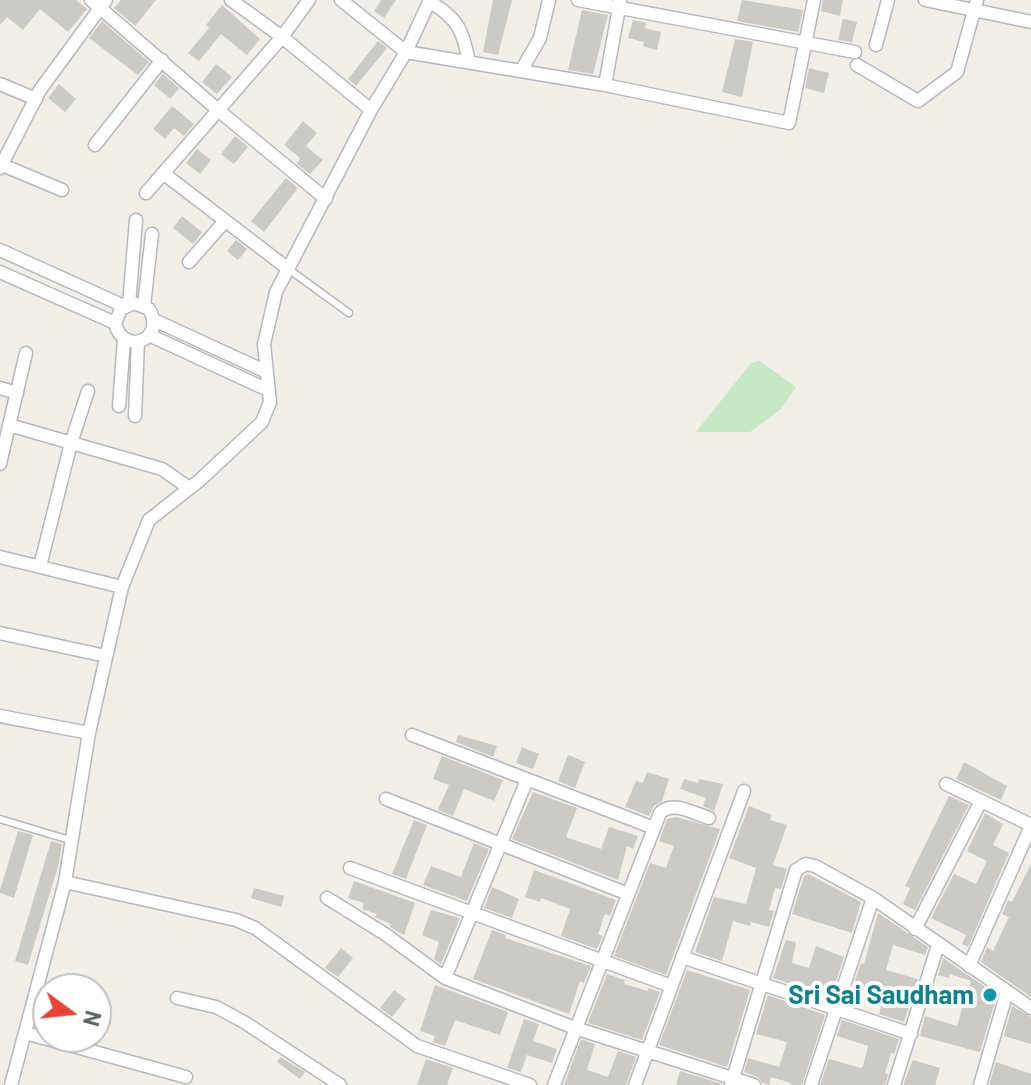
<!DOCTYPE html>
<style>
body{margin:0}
#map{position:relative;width:1031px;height:1085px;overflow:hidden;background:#f1efe8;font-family:Barlow,sans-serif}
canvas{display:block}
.north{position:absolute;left:32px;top:973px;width:80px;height:80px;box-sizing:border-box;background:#fff;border:2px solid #bfc1c3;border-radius:50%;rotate:105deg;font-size:22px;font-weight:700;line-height:32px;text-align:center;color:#5f6368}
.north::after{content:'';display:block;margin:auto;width:28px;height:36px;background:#ea4335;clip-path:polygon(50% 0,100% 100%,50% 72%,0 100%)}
</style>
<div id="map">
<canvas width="1031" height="1085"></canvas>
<div class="north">N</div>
</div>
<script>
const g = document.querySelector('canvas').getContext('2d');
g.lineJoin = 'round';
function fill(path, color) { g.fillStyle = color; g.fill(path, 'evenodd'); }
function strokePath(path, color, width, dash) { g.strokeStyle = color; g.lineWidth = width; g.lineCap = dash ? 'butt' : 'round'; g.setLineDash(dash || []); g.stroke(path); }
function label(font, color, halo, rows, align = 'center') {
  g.font = font + ' Barlow,sans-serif'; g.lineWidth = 8; g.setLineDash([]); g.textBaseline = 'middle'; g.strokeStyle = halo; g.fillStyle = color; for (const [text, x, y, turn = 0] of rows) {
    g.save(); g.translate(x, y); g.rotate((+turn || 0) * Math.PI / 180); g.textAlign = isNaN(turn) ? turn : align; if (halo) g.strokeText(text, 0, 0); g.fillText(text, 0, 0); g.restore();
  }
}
const green = new Path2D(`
 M 760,361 L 796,387 L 781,409 L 750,432 L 696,432 L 751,363 Z`);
const building = new Path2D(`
 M 0,0 L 76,0 L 87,9 L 68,32 L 40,9 L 23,30 L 7,17 L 0,25 Z
 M 121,0 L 156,0 L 135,26 L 114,8 Z
 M 381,0 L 396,0 L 384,18 L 374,11 Z
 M 493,0 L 512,0 L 498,55 L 483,52 Z
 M 742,0 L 803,10 L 798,32 L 737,21 Z
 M 823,0 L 843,0 L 840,16 L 821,11 Z
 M 222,5 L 260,39 L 247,55 L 221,34 L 199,61 L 188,53 L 209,28 L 206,25 Z
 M 582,10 L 608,15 L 593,74 L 568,70 Z
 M 843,19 L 857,22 L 852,42 L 838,40 Z
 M 633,20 L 646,23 L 645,28 L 661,32 L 657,50 L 643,46 L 644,42 L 628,38 Z
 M 102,21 L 149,62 L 138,75 L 89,38 Z
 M 735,39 L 753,42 L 742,97 L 722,92 Z
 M 378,41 L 387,48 L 356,86 L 348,79 Z
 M 216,64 L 232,77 L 217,94 L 202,82 Z
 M 809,68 L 829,73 L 824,93 L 805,88 Z
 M 163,74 L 179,88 L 170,99 L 154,85 Z
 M 59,84 L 76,99 L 65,112 L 48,98 Z
 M 172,106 L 194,124 L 184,136 L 174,128 L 165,139 L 153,129 Z
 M 303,121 L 317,133 L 306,146 L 323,160 L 310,174 L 297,164 L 300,158 L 284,145 Z
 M 235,136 L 248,147 L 234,164 L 221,154 Z
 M 197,149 L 211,160 L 200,174 L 186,163 Z
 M 286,178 L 298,188 L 264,232 L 251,221 Z
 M 182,216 L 202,232 L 193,244 L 173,228 Z
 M 236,240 L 247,249 L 238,260 L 227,251 Z
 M 458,735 L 497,746 L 493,757 L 456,742 Z
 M 522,747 L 539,754 L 533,769 L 516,763 Z
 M 568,755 L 585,762 L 575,788 L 558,781 Z
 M 442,756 L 503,780 L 494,801 L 464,789 L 453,816 L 438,810 L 449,785 L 433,779 Z
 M 964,762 L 1007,786 L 1001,800 L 956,779 Z
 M 647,772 L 669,779 L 662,801 L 654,806 L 649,816 L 625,807 L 636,781 L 643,783 Z
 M 684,779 L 698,783 L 699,779 L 723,784 L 714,811 L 703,806 L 706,798 L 680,789 Z
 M 533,792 L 577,808 L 566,837 L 601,849 L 609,827 L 638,836 L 633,849 L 627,846 L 618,880 L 512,839 Z
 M 949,796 L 969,805 L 915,910 L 903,904 L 910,888 L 905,886 Z
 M 749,806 L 772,815 L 770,820 L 787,825 L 773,865 L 787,869 L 781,889 L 775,888 L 769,910 L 774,911 L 769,927 L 751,922 L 750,926 L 733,921 L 722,961 L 695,952 L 714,897 L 746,904 L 756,868 L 729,858 Z
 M 985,813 L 1003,824 L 993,845 L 1009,853 L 968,947 L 962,944 L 966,935 L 931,918 L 954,874 L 976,884 L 987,861 L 967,851 Z
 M 676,817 L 720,829 L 666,975 L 614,956 L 650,863 L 666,868 L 674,846 L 659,841 L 667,819 Z
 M 414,820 L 427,825 L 406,879 L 392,874 Z
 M 18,831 L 33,835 L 14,898 L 0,893 L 0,890 Z
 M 51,841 L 62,844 L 59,863 L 28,965 L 15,961 Z
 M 474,843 L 489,849 L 467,901 L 423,885 L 431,866 L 461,877 Z
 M 1031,864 L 1031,997 L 981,962 L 987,947 L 993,951 L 1009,917 L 1002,914 L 1008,900 L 1012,902 Z
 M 534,870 L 616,900 L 610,916 L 605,914 L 598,934 L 603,936 L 597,949 L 561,936 L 570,909 L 541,898 L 540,902 L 525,897 Z
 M 808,874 L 861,902 L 852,933 L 792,914 L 804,876 Z
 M 354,881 L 415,903 L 404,935 L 390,927 L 391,924 L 375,917 L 377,914 L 362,909 L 364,903 L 348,898 Z
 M 492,887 L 519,899 L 512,918 L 484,908 Z
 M 254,888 L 284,896 L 281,907 L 251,898 Z
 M 431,910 L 460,918 L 441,964 L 434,959 L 439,942 L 422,935 Z
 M 878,913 L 928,947 L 925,955 L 893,945 L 886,970 L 918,979 L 904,1022 L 879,1014 L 881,1007 L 849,998 L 861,963 L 864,964 Z
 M 492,930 L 506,935 L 505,938 L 591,966 L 584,983 L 580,981 L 569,1014 L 473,979 Z
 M 786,940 L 796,942 L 792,963 L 809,968 L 816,946 L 844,957 L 831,997 L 773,978 Z
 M 341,948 L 353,958 L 338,977 L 325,968 Z
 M 943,958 L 997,995 L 980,1052 L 920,1036 L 925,1016 L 957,1026 L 964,1002 L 971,981 L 950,974 L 949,978 L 938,975 Z
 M 687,970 L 750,990 L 727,1067 L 659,1045 Z
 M 607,974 L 625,980 L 624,984 L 645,990 L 648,991 L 649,988 L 660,992 L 642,1040 L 588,1023 Z
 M 435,985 L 508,1012 L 500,1035 L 455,1020 L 445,1046 L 433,1042 L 435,1036 L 420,1031 Z
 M 394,990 L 406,999 L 392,1017 L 380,1008 Z
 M 768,995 L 825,1015 L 802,1085 L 790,1085 L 791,1083 L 771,1077 L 769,1085 L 763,1083 L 757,1077 L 744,1072 L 748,1058 L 779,1067 L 782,1058 L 787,1042 L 756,1034 Z
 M 1012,1006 L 1031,1017 L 1031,1044 L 1004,1036 Z
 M 524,1019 L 539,1024 L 533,1041 L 557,1049 L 552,1063 L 527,1055 L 521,1072 L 507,1068 Z
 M 842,1020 L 899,1039 L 894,1054 L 891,1053 L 885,1073 L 888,1074 L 885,1085 L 820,1085 L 829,1059 L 861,1068 L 863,1066 L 868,1046 L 837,1036 Z
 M 581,1039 L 595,1044 L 587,1070 L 608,1077 L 618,1051 L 636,1057 L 626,1085 L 564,1085 Z
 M 280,1057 L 305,1072 L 300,1079 L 277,1062 Z
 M 426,1059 L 453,1068 L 447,1085 L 417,1085 Z
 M 913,1060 L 940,1068 L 935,1085 L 903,1085 Z
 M 996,1062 L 1031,1074 L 1031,1085 L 989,1085 Z
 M 680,1071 L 722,1084 L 722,1085 L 676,1085 Z`);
const lane = new Path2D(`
 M 287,268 L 349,313
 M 0,819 L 73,841`);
const street = new Path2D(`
 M 91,0 L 218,110 L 326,199
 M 231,0 L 282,37 L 371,110
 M 341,0 L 406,52 L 605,85 L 789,123 L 814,0
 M 578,0 L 855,52
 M 925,0 L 1031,22
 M 430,2 C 458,18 463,31 469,62
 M 876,45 L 888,0
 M 857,65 L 918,101 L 957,72 L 977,0
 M 521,71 L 540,38 L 549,0
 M 0,84 L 36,99
 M 605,85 L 620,2
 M 95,145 L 162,60
 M 0,164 L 62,190
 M 0,168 L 40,90 L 106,0
 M 163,173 L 287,268
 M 146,193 L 282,37 L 309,0
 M 0,250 L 124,306
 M 189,262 L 225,221
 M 0,272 L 115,323 C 123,357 167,340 149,309 L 134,303 L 121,309 L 115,323
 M 129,304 L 136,220
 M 144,306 L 152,234
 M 154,320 L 267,372
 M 149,335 L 268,390
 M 0,388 L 17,393
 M 119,406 L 124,339
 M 135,416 L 138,342
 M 9,425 L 162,469 L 189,488
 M 0,464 L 26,353
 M 0,557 L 122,587
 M 40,566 L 71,443 L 88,391
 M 0,633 L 106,656
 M 0,716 L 89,733
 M 412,735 L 654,828
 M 946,784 L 1031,825
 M 386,799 L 628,894
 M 350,868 L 671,986
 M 65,882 L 236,920 L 255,928 L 417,1046 L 530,1085
 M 327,898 L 385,934 L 445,978 L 575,1028 L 754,1085
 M 915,929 L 981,801
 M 682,957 L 911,1034
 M 969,966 L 1031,826
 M 445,978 L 527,780
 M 177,998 L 216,1007 L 244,1022 L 340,1085
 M 25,1033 L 186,1077
 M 11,1085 L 65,882 L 89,733 L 122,587 L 149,520 L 200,480 L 262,422 L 270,402 L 264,344 L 276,292 L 371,110 L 406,52 L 430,0
 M 554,1085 L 660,813 C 672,800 693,813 709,818
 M 635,1085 L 744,791
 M 731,1085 L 796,870 L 806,864 L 815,866 L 873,898 L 1031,1008
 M 811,1085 L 873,898
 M 894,1085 L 938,945
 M 980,1085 L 1007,992`);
const markers = [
 [990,995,8,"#0f9aa8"]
];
const cultureNames = [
 ["Sri Sai Saudham",974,995]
];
fill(green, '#c5e8c5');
fill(building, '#cccac5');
strokePath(lane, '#b5b8bc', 9);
strokePath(street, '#b5b8bc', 15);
strokePath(lane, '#fff', 6);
strokePath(street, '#fff', 12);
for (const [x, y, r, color] of markers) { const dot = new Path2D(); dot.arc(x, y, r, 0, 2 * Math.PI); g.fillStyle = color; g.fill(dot); strokePath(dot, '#fff', 3); }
label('bold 26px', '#0d838f', '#fff', cultureNames, 'right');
</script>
